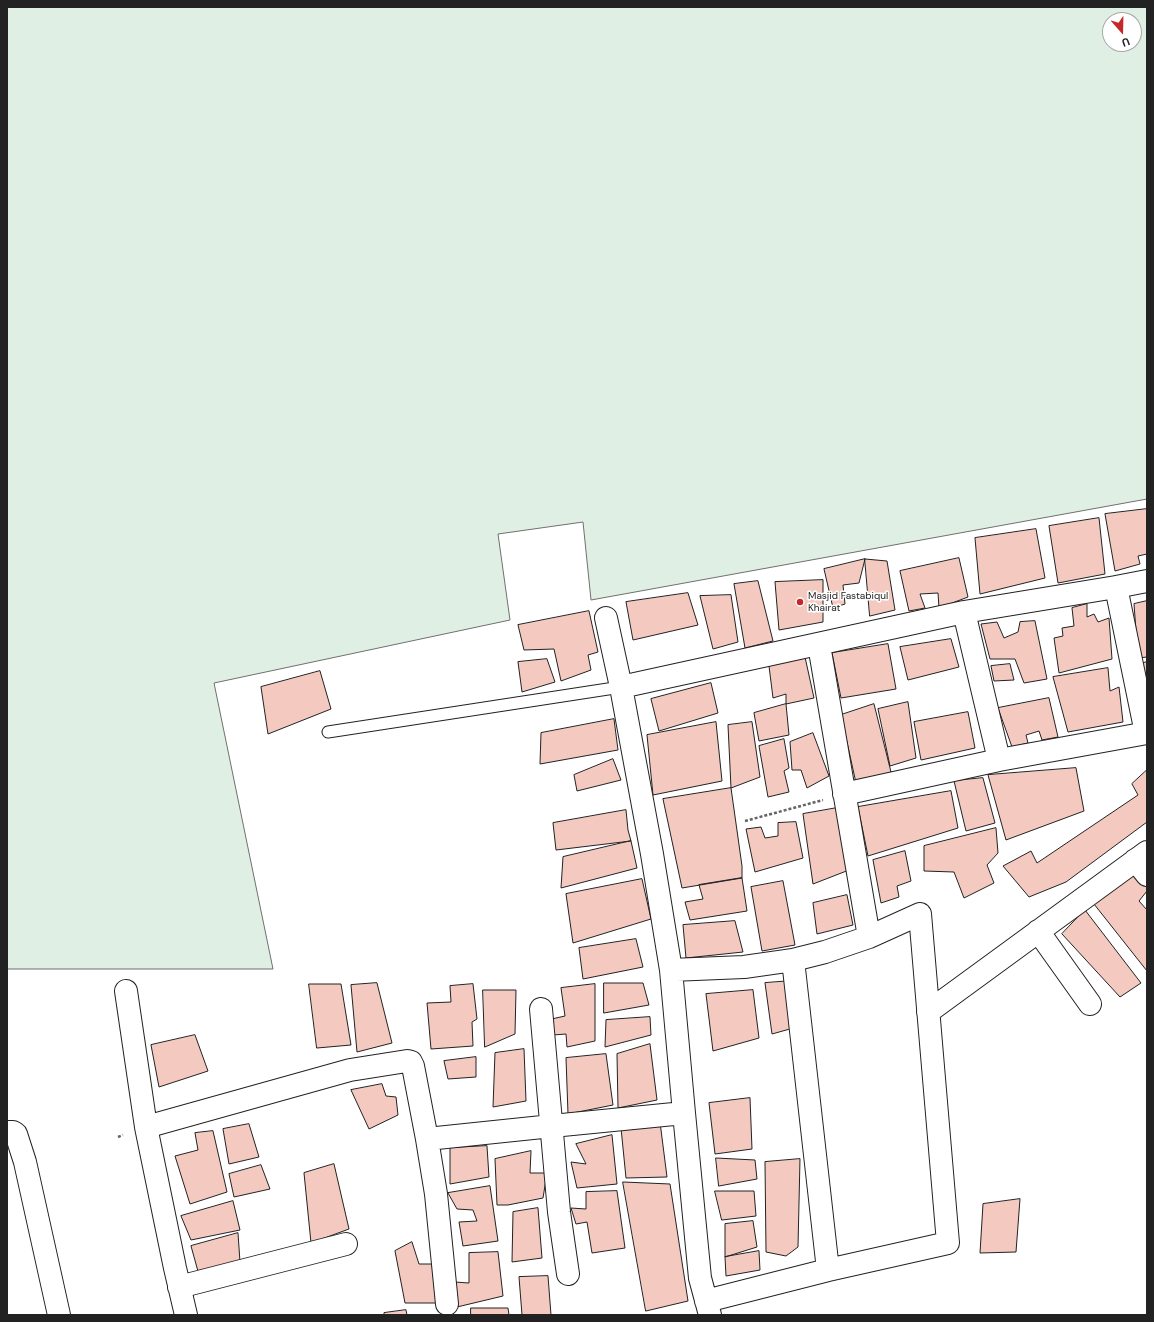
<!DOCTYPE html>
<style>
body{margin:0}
#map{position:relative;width:1154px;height:1322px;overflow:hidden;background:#fff;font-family:"DM Sans",sans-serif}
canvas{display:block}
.frame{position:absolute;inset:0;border:8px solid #222;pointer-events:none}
.north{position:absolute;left:1102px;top:12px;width:40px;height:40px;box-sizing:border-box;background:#fff;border:1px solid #a7a7a7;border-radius:50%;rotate:160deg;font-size:11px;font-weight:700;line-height:16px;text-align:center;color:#222}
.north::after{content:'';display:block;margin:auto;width:14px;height:18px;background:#c62828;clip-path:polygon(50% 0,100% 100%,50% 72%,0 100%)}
</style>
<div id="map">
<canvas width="1154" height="1322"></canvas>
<div class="frame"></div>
<div class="north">U</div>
</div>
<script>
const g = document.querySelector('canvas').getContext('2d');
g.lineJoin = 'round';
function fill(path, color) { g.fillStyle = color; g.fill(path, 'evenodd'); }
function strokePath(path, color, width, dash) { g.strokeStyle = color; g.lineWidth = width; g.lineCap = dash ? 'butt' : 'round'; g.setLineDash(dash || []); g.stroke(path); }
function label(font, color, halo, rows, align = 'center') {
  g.font = font + ' "DM Sans",sans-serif'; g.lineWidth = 3; g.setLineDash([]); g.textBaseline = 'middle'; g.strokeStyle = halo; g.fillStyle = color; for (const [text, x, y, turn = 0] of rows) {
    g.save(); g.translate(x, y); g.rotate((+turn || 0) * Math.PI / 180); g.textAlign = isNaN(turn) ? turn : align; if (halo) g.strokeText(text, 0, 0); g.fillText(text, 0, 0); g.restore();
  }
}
const green = new Path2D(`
 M 7,7 L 1147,7 L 1147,499 L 591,600 L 583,522 L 498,534 L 510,620 L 214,683 L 273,969 L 7,969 ZM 1110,20 L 1134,20 L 1134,44 L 1110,44 Z`);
const building = new Path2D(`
 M 1147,509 L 1147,554 L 1138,556 L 1140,564 L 1115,571 L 1105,514 Z
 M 1099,518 L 1105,574 L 1058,583 L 1049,526 Z
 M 1036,529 L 1045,578 L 980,594 L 975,538 Z
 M 959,558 L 968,597 L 939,608 L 938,593 L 920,594 L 925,608 L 909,611 L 900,571 Z
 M 865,559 L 887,561 L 895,610 L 870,616 Z
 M 865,559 L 859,583 L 843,585 L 845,604 L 833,608 L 824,569 Z
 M 823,580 L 823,622 L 779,630 L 775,582 Z
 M 758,581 L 773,641 L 745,648 L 734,584 Z
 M 688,593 L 698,625 L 633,640 L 626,602 Z
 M 731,595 L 738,642 L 713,649 L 700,596 Z
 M 1147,601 L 1147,657 L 1138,658 L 1134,604 Z
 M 1087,604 L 1087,617 L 1094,614 L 1098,622 L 1109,618 L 1112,659 L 1059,673 L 1054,638 L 1063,636 L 1062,628 L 1074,626 L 1072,608 Z
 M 589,611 L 598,652 L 588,655 L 591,670 L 561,681 L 554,649 L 524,650 L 518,625 Z
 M 1035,621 L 1047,679 L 1024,683 L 1015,659 L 990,659 L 981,624 L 997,622 L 1004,638 L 1018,632 L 1020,622 Z
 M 951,639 L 959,667 L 908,680 L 900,647 Z
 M 888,644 L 896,689 L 841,698 L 832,653 Z
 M 805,657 L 814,698 L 786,704 L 786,694 L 773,698 L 769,666 Z
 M 547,659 L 555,682 L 522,692 L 518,662 Z
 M 1147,662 L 1147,698 L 1140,664 Z
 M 1010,664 L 1014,680 L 994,681 L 991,666 Z
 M 1108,668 L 1110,691 L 1119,687 L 1123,722 L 1068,732 L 1053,677 Z
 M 320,671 L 331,709 L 268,734 L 261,687 Z
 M 711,683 L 718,713 L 659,731 L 651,699 Z
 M 1049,698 L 1058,737 L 1042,740 L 1039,731 L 1026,735 L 1028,743 L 1012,747 L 998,708 Z
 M 908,702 L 916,758 L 890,766 L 878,709 Z
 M 786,704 L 789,735 L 759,741 L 754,713 Z
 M 874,704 L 891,772 L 856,783 L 841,715 Z
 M 968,712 L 975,748 L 921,760 L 914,722 Z
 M 614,719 L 618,750 L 540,764 L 541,733 Z
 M 716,722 L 722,781 L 653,795 L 647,735 Z
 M 752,722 L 760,777 L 731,788 L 728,725 Z
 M 813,733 L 829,776 L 807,788 L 801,770 L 792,770 L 790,742 Z
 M 784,739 L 789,768 L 784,771 L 789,792 L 768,797 L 759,746 Z
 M 613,759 L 621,780 L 577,791 L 574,775 Z
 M 1076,768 L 1084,811 L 1006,840 L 988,775 Z
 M 1147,770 L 1147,822 L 1066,882 L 1029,897 L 1003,866 L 1031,851 L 1037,863 L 1138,795 L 1132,784 Z
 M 983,778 L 995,823 L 966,831 L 954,781 Z
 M 731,788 L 742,866 L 742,878 L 682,888 L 663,799 Z
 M 951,791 L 958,828 L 868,856 L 858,807 Z
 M 837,808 L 849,870 L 813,884 L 803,814 Z
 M 626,810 L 628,830 L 631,841 L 556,850 L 553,823 Z
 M 796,822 L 803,858 L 755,872 L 746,829 L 761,827 L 765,838 L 778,836 L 778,823 Z
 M 996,828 L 998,853 L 987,865 L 994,883 L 964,898 L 954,872 L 924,871 L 924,846 Z
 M 631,841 L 637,868 L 561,888 L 563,857 Z
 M 905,851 L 911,881 L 897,886 L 899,897 L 881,903 L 873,860 Z
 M 1139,868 L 1147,876 L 1147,891 L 1139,901 L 1147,910 L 1147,971 L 1090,899 Z
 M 742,878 L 747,911 L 690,920 L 685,902 L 703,899 L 699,885 Z
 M 642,879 L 651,919 L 573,943 L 566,894 Z
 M 783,881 L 795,945 L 762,951 L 751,887 Z
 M 847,895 L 853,925 L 817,934 L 813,903 Z
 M 1085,910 L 1141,983 L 1120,997 L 1062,934 Z
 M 735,921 L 743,952 L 686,958 L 683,925 Z
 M 636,939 L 643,967 L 583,979 L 579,948 Z
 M 791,981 L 804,1025 L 772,1034 L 765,983 Z
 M 377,983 L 392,1043 L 357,1052 L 351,985 Z
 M 604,983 L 643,983 L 649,1005 L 604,1013 Z
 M 309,984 L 341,984 L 351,1045 L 317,1048 Z
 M 473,984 L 477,1019 L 472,1022 L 473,1046 L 431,1049 L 427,1003 L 451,1002 L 450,986 Z
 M 595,984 L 595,1041 L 567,1047 L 566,1034 L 553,1035 L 547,1020 L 565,1016 L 561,988 Z
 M 483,990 L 516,990 L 515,1034 L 485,1047 Z
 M 753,990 L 759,1038 L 713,1051 L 706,994 Z
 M 650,1017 L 651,1035 L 605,1047 L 606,1020 Z
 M 195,1035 L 208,1071 L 159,1087 L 151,1045 Z
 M 650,1044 L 657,1100 L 618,1108 L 617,1054 Z
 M 524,1049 L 526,1101 L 493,1107 L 495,1053 Z
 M 606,1054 L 613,1105 L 568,1114 L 566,1058 Z
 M 476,1057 L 476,1077 L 448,1079 L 444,1061 Z
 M 382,1084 L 386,1096 L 396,1097 L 398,1115 L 369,1129 L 351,1090 Z
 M 750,1098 L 752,1149 L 715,1154 L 709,1103 Z
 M 660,1122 L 667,1177 L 626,1178 L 621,1128 Z
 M 249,1124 L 259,1157 L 229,1164 L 223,1129 Z
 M 213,1131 L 227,1192 L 190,1204 L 175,1156 L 198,1150 L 195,1133 Z
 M 612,1135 L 617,1184 L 577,1188 L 571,1162 L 586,1164 L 576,1144 Z
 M 487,1146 L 489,1177 L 450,1184 L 450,1148 Z
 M 531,1151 L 530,1173 L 547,1173 L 543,1198 L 508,1205 L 497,1205 L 495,1159 Z
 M 716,1158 L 755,1160 L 757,1179 L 719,1186 Z
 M 800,1159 L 798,1247 L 786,1256 L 766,1252 L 765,1162 Z
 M 334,1164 L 349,1229 L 311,1243 L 304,1173 Z
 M 261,1165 L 270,1189 L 234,1197 L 229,1174 Z
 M 623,1182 L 670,1184 L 688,1301 L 646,1311 Z
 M 490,1186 L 498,1241 L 463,1246 L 459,1222 L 477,1221 L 473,1210 L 457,1209 L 448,1193 Z
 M 617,1191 L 625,1248 L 592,1253 L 587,1222 L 576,1224 L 571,1208 L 586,1209 L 586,1192 Z
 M 715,1191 L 754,1191 L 756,1216 L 722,1220 Z
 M 1020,1199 L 1016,1252 L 980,1253 L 983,1204 Z
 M 233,1201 L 240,1230 L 191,1240 L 181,1216 Z
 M 538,1208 L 542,1258 L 512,1262 L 513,1212 Z
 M 753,1221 L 757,1247 L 725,1257 L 725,1224 Z
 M 238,1233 L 240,1262 L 199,1275 L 191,1246 Z
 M 412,1242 L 419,1264 L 432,1264 L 436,1303 L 405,1303 L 395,1251 Z
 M 759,1251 L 760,1270 L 726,1276 L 725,1257 Z
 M 498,1252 L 503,1296 L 457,1307 L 455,1282 L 469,1283 L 469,1253 Z
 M 548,1276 L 551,1315 L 522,1315 L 519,1277 Z
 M 471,1308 L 508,1308 L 509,1315 L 471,1315 Z
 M 406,1310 L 407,1315 L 384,1315 L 384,1313 Z`);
const path = new Path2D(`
 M 745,821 L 823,800
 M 118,1137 L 123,1135`);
const service = new Path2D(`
 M 328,732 L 621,687`);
const minor = new Path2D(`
 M 1116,587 L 1146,733
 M 964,612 L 999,760
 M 606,618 L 621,687 L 652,854 L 671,970 L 684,1113 L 700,1278 L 710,1315
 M 819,645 L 869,937
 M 621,687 L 964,612 L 1116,587 L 1147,581
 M 844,794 L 999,760 L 1147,733
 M 1135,860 L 1147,875
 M 1038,931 L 1090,1004
 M 671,970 L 744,967 L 793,960 L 825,952 L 869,937 L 920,914 L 948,1243 L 828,1270
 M 126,991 L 146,1127
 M 541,1009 L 559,1212 L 568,1274
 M 928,1012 L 1147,852
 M 7,1132 L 13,1132 L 16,1134 L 25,1162 L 59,1315
 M 179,1287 L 346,1244
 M 706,1301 L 828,1270 L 793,960
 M 447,1304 L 436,1194 L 427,1139 L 552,1126 L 684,1113
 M 186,1315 L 175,1268 L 146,1127 L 350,1070 L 407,1061 L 411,1062 L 413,1066 L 427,1139`);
const markers = [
 [800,602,4,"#c62828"]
];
const poiNames = [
 ["Masjid Fastabiqul",808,596],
 ["Khairat",808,608]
];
fill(green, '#e0efe3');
strokePath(green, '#6f6f6f', 1);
fill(building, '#f3c9c0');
strokePath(building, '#222', 1);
strokePath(service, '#222', 13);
strokePath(minor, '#222', 24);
strokePath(path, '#646464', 2.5, [3, 2]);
strokePath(service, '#fff', 11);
strokePath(minor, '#fff', 22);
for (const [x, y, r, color] of markers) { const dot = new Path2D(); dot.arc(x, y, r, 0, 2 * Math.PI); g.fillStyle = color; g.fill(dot); strokePath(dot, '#fff', 1.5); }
label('10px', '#222', '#fff', poiNames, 'left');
</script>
